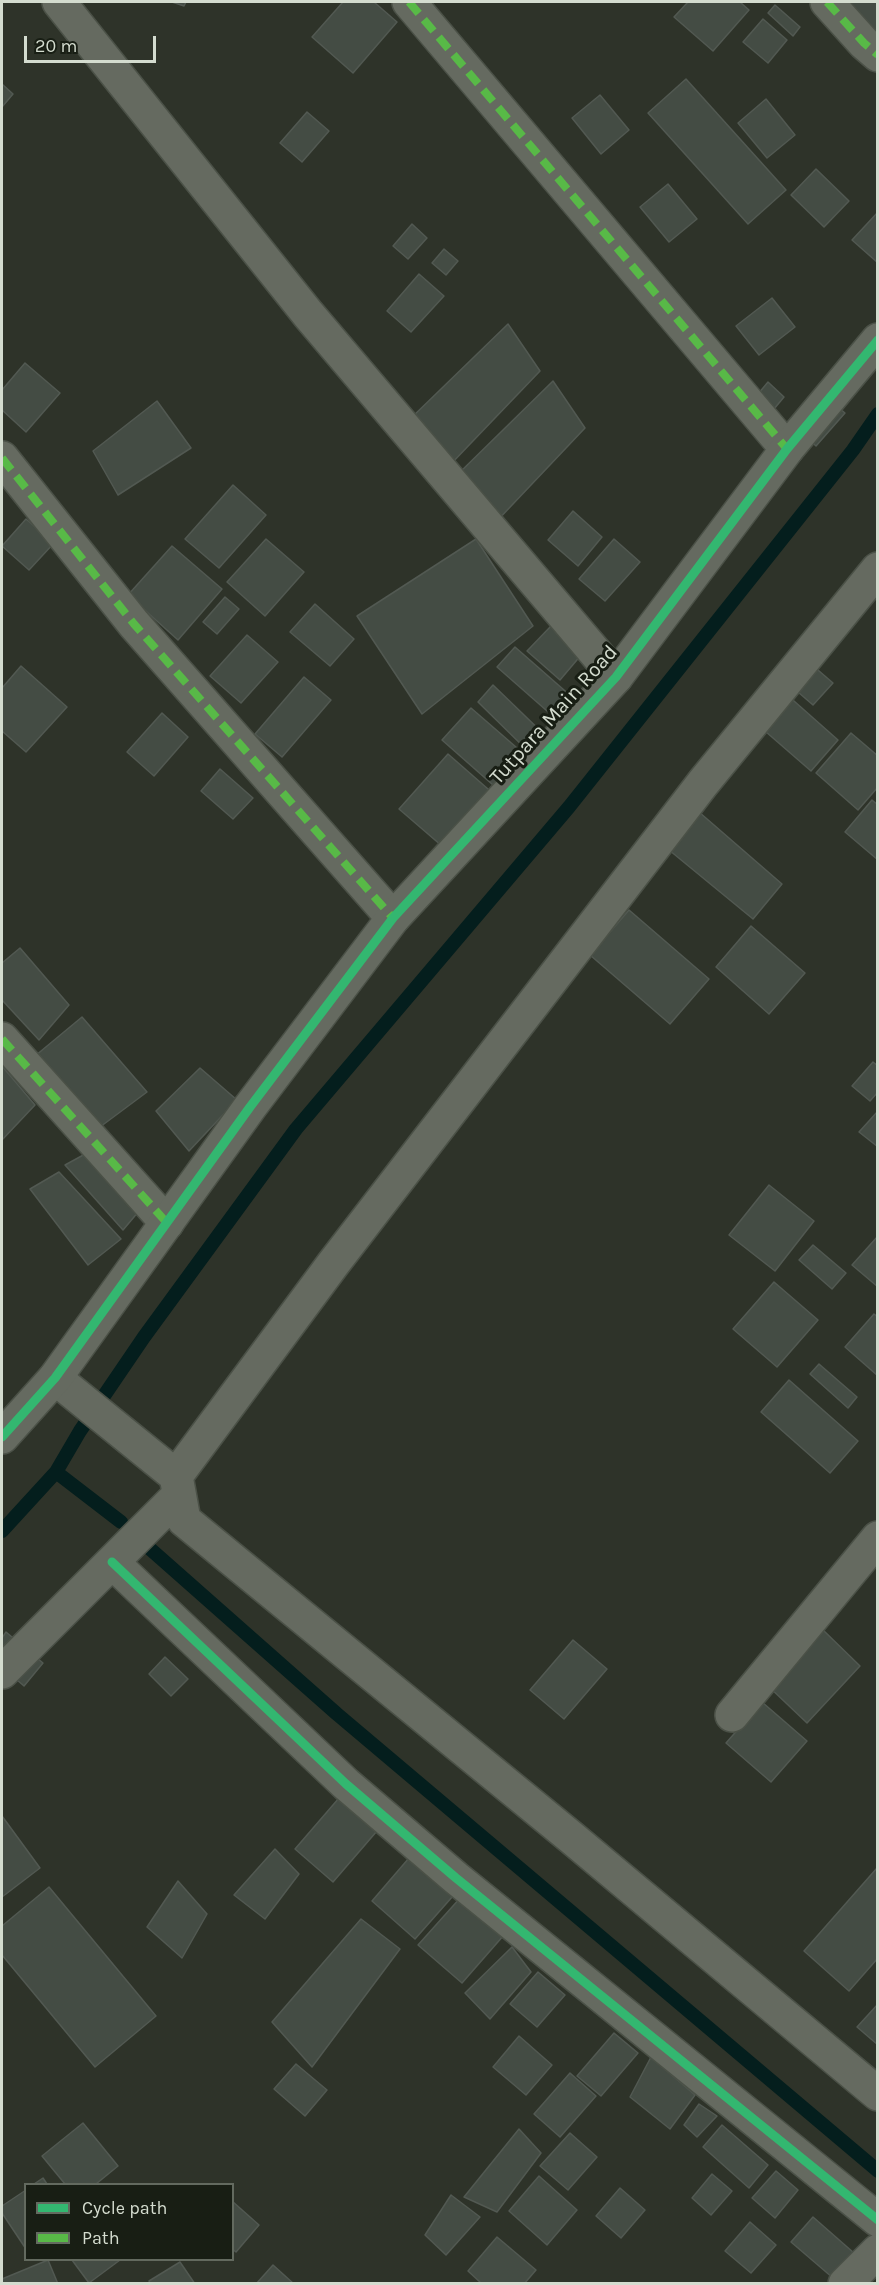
<!DOCTYPE html>
<style>
body{margin:0}
#map{position:relative;width:879px;height:2285px;overflow:hidden;background:#2e3329;font-family:Karla,sans-serif}
canvas{display:block}
.frame{position:absolute;inset:0;border:3px solid #d4dccf;pointer-events:none}
.legend{position:absolute;left:24px;top:2183px;width:210px;height:78px;box-sizing:border-box;background:#181e14;border:2px solid #636a5f;margin:0;padding:8px 10px;list-style:none;font-size:18px;color:#d4dccf}
.legend li{display:flex;align-items:center;gap:12px;height:30px}
.legend b{width:30px;border:2px solid #636a5f}
.scale{position:absolute;left:24px;top:36px;width:132px;height:27px;box-sizing:border-box;border:3px solid #d4dccf;border-top:0;padding-left:8px;font-size:18px;line-height:21px;white-space:nowrap;color:#d4dccf;-webkit-text-stroke:4px #181e14;paint-order:stroke}
</style>
<div id="map">
<canvas width="879" height="2285"></canvas>
<div class="frame"></div>
<ul class="legend">
<li><b style="height:8px;background:#33b770"></b>Cycle path</li>
<li><b style="height:8px;background:#58b947"></b>Path</li>
</ul>
<div class="scale">20 m</div>
</div>
<script>
const g = document.querySelector('canvas').getContext('2d');
g.lineJoin = 'round';
function strokePath(path, color, width, dash) { g.strokeStyle = color; g.lineWidth = width; g.lineCap = dash ? 'butt' : 'round'; g.setLineDash(dash || []); g.stroke(path); }
function fill(path, color) { g.fillStyle = color; g.fill(path, 'evenodd'); }
function label(font, color, halo, rows, align = 'center') {
  g.font = font + ' Karla,sans-serif'; g.lineWidth = 6; g.setLineDash([]); g.textBaseline = 'middle'; g.strokeStyle = halo; g.fillStyle = color; for (const [text, x, y, turn = 0] of rows) {
    g.save(); g.translate(x, y); g.rotate((+turn || 0) * Math.PI / 180); g.textAlign = isNaN(turn) ? turn : align; if (halo) g.strokeText(text, 0, 0); g.fillText(text, 0, 0); g.restore();
  }
}
const stream = new Path2D(`
 M 56,1472 L 121,1522
 M 2,1531 L 56,1472 L 80,1431 L 144,1337 L 296,1129 L 569,807 L 853,450 L 878,414
 M 148,1547 L 337,1714 L 878,2171`);
const building = new Path2D(`
 M 172,2 L 186,2 L 184,6 Z
 M 343,2 L 374,2 L 397,22 L 353,73 L 312,37 Z
 M 688,2 L 740,2 L 749,10 L 713,51 L 674,17 Z
 M 842,2 L 878,2 L 878,33 Z
 M 775,5 L 800,27 L 793,36 L 768,13 Z
 M 763,19 L 787,40 L 768,63 L 743,42 Z
 M 686,79 L 786,190 L 748,224 L 648,113 Z
 M 2,84 L 13,94 L 2,107 Z
 M 600,95 L 629,130 L 601,154 L 572,118 Z
 M 766,99 L 795,135 L 767,158 L 738,123 Z
 M 307,112 L 329,131 L 302,162 L 280,143 Z
 M 816,169 L 849,201 L 824,227 L 791,195 Z
 M 668,184 L 697,219 L 669,242 L 640,207 Z
 M 878,212 L 878,263 L 852,240 Z
 M 412,224 L 427,238 L 408,259 L 393,246 Z
 M 444,249 L 458,261 L 446,275 L 432,263 Z
 M 419,274 L 444,296 L 411,332 L 387,311 Z
 M 772,298 L 795,327 L 759,355 L 736,326 Z
 M 508,324 L 540,371 L 450,465 L 408,421 Z
 M 25,363 L 60,393 L 26,432 L 2,410 L 2,390 Z
 M 553,381 L 585,428 L 495,523 L 454,478 Z
 M 768,382 L 784,397 L 774,409 L 758,394 Z
 M 826,397 L 845,413 L 816,446 L 798,430 Z
 M 157,401 L 191,448 L 118,495 L 93,451 Z
 M 233,485 L 266,515 L 219,568 L 185,539 Z
 M 573,511 L 602,537 L 578,566 L 548,540 Z
 M 26,519 L 54,543 L 29,570 L 2,546 Z
 M 266,539 L 304,572 L 265,616 L 227,582 Z
 M 476,539 L 533,626 L 422,714 L 357,616 Z
 M 614,539 L 640,562 L 605,601 L 579,579 Z
 M 172,546 L 222,589 L 178,640 L 128,595 Z
 M 225,597 L 239,609 L 217,634 L 203,622 Z
 M 315,604 L 354,639 L 330,666 L 290,632 Z
 M 551,626 L 582,654 L 560,680 L 527,651 Z
 M 247,635 L 278,662 L 241,703 L 210,676 Z
 M 515,647 L 572,697 L 555,718 L 497,667 Z
 M 811,664 L 833,683 L 813,705 L 791,686 Z
 M 21,666 L 67,707 L 26,752 L 2,731 L 2,688 Z
 M 304,677 L 331,700 L 282,757 L 255,734 Z
 M 493,685 L 552,742 L 536,759 L 478,702 Z
 M 785,693 L 838,740 L 811,771 L 758,725 Z
 M 471,708 L 539,767 L 510,800 L 442,740 Z
 M 162,713 L 188,737 L 154,776 L 127,752 Z
 M 851,733 L 878,756 L 878,787 L 858,810 L 816,773 Z
 M 448,754 L 512,810 L 464,865 L 399,809 Z
 M 220,769 L 253,798 L 233,819 L 201,791 Z
 M 872,800 L 878,805 L 878,860 L 845,832 Z
 M 699,812 L 782,884 L 753,919 L 669,850 Z
 M 629,910 L 709,979 L 670,1024 L 590,955 Z
 M 751,926 L 805,973 L 769,1014 L 716,967 Z
 M 20,948 L 69,1005 L 39,1040 L 2,1000 L 2,963 Z
 M 82,1017 L 147,1092 L 100,1127 L 35,1056 Z
 M 873,1062 L 878,1066 L 878,1092 L 870,1101 L 852,1086 Z
 M 2,1066 L 35,1105 L 2,1140 Z
 M 200,1068 L 237,1100 L 189,1151 L 156,1111 Z
 M 878,1111 L 878,1147 L 859,1132 Z
 M 87,1153 L 145,1204 L 123,1230 L 65,1165 Z
 M 59,1172 L 121,1239 L 88,1265 L 30,1189 Z
 M 769,1185 L 814,1221 L 775,1271 L 729,1235 Z
 M 878,1236 L 878,1287 L 852,1265 Z
 M 813,1245 L 846,1273 L 832,1289 L 799,1260 Z
 M 774,1282 L 818,1320 L 777,1367 L 733,1329 Z
 M 874,1314 L 878,1317 L 878,1376 L 845,1347 Z
 M 819,1364 L 857,1397 L 848,1408 L 810,1374 Z
 M 789,1380 L 858,1441 L 830,1473 L 761,1412 Z
 M 821,1628 L 860,1666 L 807,1723 L 767,1685 Z
 M 6,1632 L 43,1663 L 24,1686 L 2,1667 L 2,1638 Z
 M 573,1640 L 607,1669 L 564,1719 L 530,1690 Z
 M 165,1657 L 188,1679 L 171,1696 L 149,1674 Z
 M 762,1702 L 807,1741 L 771,1782 L 726,1743 Z
 M 339,1798 L 377,1831 L 333,1882 L 295,1849 Z
 M 2,1816 L 40,1868 L 2,1897 Z
 M 275,1849 L 299,1874 L 265,1919 L 234,1895 Z
 M 409,1858 L 453,1896 L 415,1939 L 372,1901 Z
 M 877,1868 L 878,1958 L 849,1991 L 804,1951 Z
 M 178,1881 L 207,1914 L 182,1958 L 147,1927 Z
 M 49,1887 L 156,2016 L 95,2067 L 2,1955 L 2,1926 Z
 M 461,1897 L 504,1935 L 462,1983 L 418,1945 Z
 M 361,1919 L 400,1949 L 312,2067 L 272,2022 Z
 M 512,1947 L 531,1972 L 490,2019 L 465,1993 Z
 M 538,1972 L 565,1995 L 537,2027 L 510,2004 Z
 M 878,2004 L 878,2045 L 857,2027 Z
 M 614,2033 L 638,2053 L 601,2096 L 577,2076 Z
 M 519,2036 L 552,2065 L 526,2095 L 493,2067 Z
 M 651,2057 L 695,2095 L 670,2129 L 630,2097 Z
 M 296,2064 L 327,2090 L 305,2116 L 274,2089 Z
 M 570,2073 L 596,2096 L 560,2137 L 534,2114 Z
 M 699,2104 L 717,2116 L 697,2137 L 684,2125 Z
 M 83,2123 L 118,2166 L 96,2184 L 65,2184 L 42,2156 Z
 M 722,2125 L 768,2165 L 749,2188 L 703,2147 Z
 M 519,2129 L 541,2153 L 497,2212 L 464,2197 Z
 M 570,2133 L 597,2157 L 568,2190 L 540,2166 Z
 M 776,2171 L 798,2190 L 775,2218 L 752,2198 Z
 M 712,2174 L 732,2191 L 711,2215 L 692,2198 Z
 M 539,2176 L 577,2210 L 547,2245 L 509,2211 Z
 M 43,2178 L 47,2184 L 34,2184 Z
 M 620,2188 L 645,2210 L 621,2238 L 596,2216 Z
 M 26,2190 L 26,2249 L 2,2213 L 2,2206 Z
 M 451,2195 L 480,2217 L 446,2255 L 425,2235 Z
 M 232,2201 L 259,2225 L 236,2252 L 232,2249 Z
 M 813,2217 L 854,2253 L 833,2278 L 791,2242 Z
 M 750,2222 L 776,2245 L 751,2273 L 725,2251 Z
 M 497,2237 L 536,2270 L 524,2284 L 482,2284 L 468,2271 Z
 M 48,2260 L 58,2284 L 2,2284 L 2,2279 Z
 M 72,2260 L 120,2260 L 89,2283 Z
 M 180,2262 L 195,2284 L 150,2284 L 149,2281 Z
 M 273,2265 L 294,2284 L 256,2284 Z`);
const minor = new Path2D(`
 M 59,2 L 308,314 L 616,677
 M 409,2 L 787,449
 M 827,2 L 864,43 L 878,55
 M 2,458 L 134,624 L 393,918
 M 2,1039 L 167,1223
 M 55,1378 L 176,1476 L 333,1264 L 703,783 L 878,569
 M 176,1476 L 184,1520 L 572,1838 L 878,2094
 M 112,1562 L 346,1784 L 456,1878 L 878,2220
 M 2,1672 L 179,1495
 M 732,1715 L 878,1538
 M 845,2284 L 878,2251`);
const tertiary = new Path2D(`
 M 2,1437 L 55,1378 L 250,1107 L 393,918 L 616,677 L 787,449 L 878,340`);
const quiet = new Path2D(`
 M 409,2 L 787,449
 M 827,2 L 864,43 L 878,55
 M 2,458 L 134,624 L 393,918
 M 2,1039 L 167,1223`);
const cycleway = new Path2D(`
 M 2,1437 L 55,1378 L 250,1107 L 393,918 L 616,677 L 787,449 L 878,340
 M 112,1562 L 346,1784 L 456,1878 L 878,2220`);
const streetNames = [
 ["Tutpara Main Road",554,715,-48]
];
strokePath(stream, '#041e1d', 14);
fill(building, '#444c44');
strokePath(building, '#525952', 1.5);
strokePath(minor, '#4b5147', 36);
strokePath(tertiary, '#4b5147', 36);
strokePath(minor, '#656a60', 33);
strokePath(tertiary, '#656a60', 33);
strokePath(quiet, '#58b947', 8, [15, 8]);
strokePath(cycleway, '#33b770', 9);
label('21px', '#d4dccf', '#181e14', streetNames);
</script>
